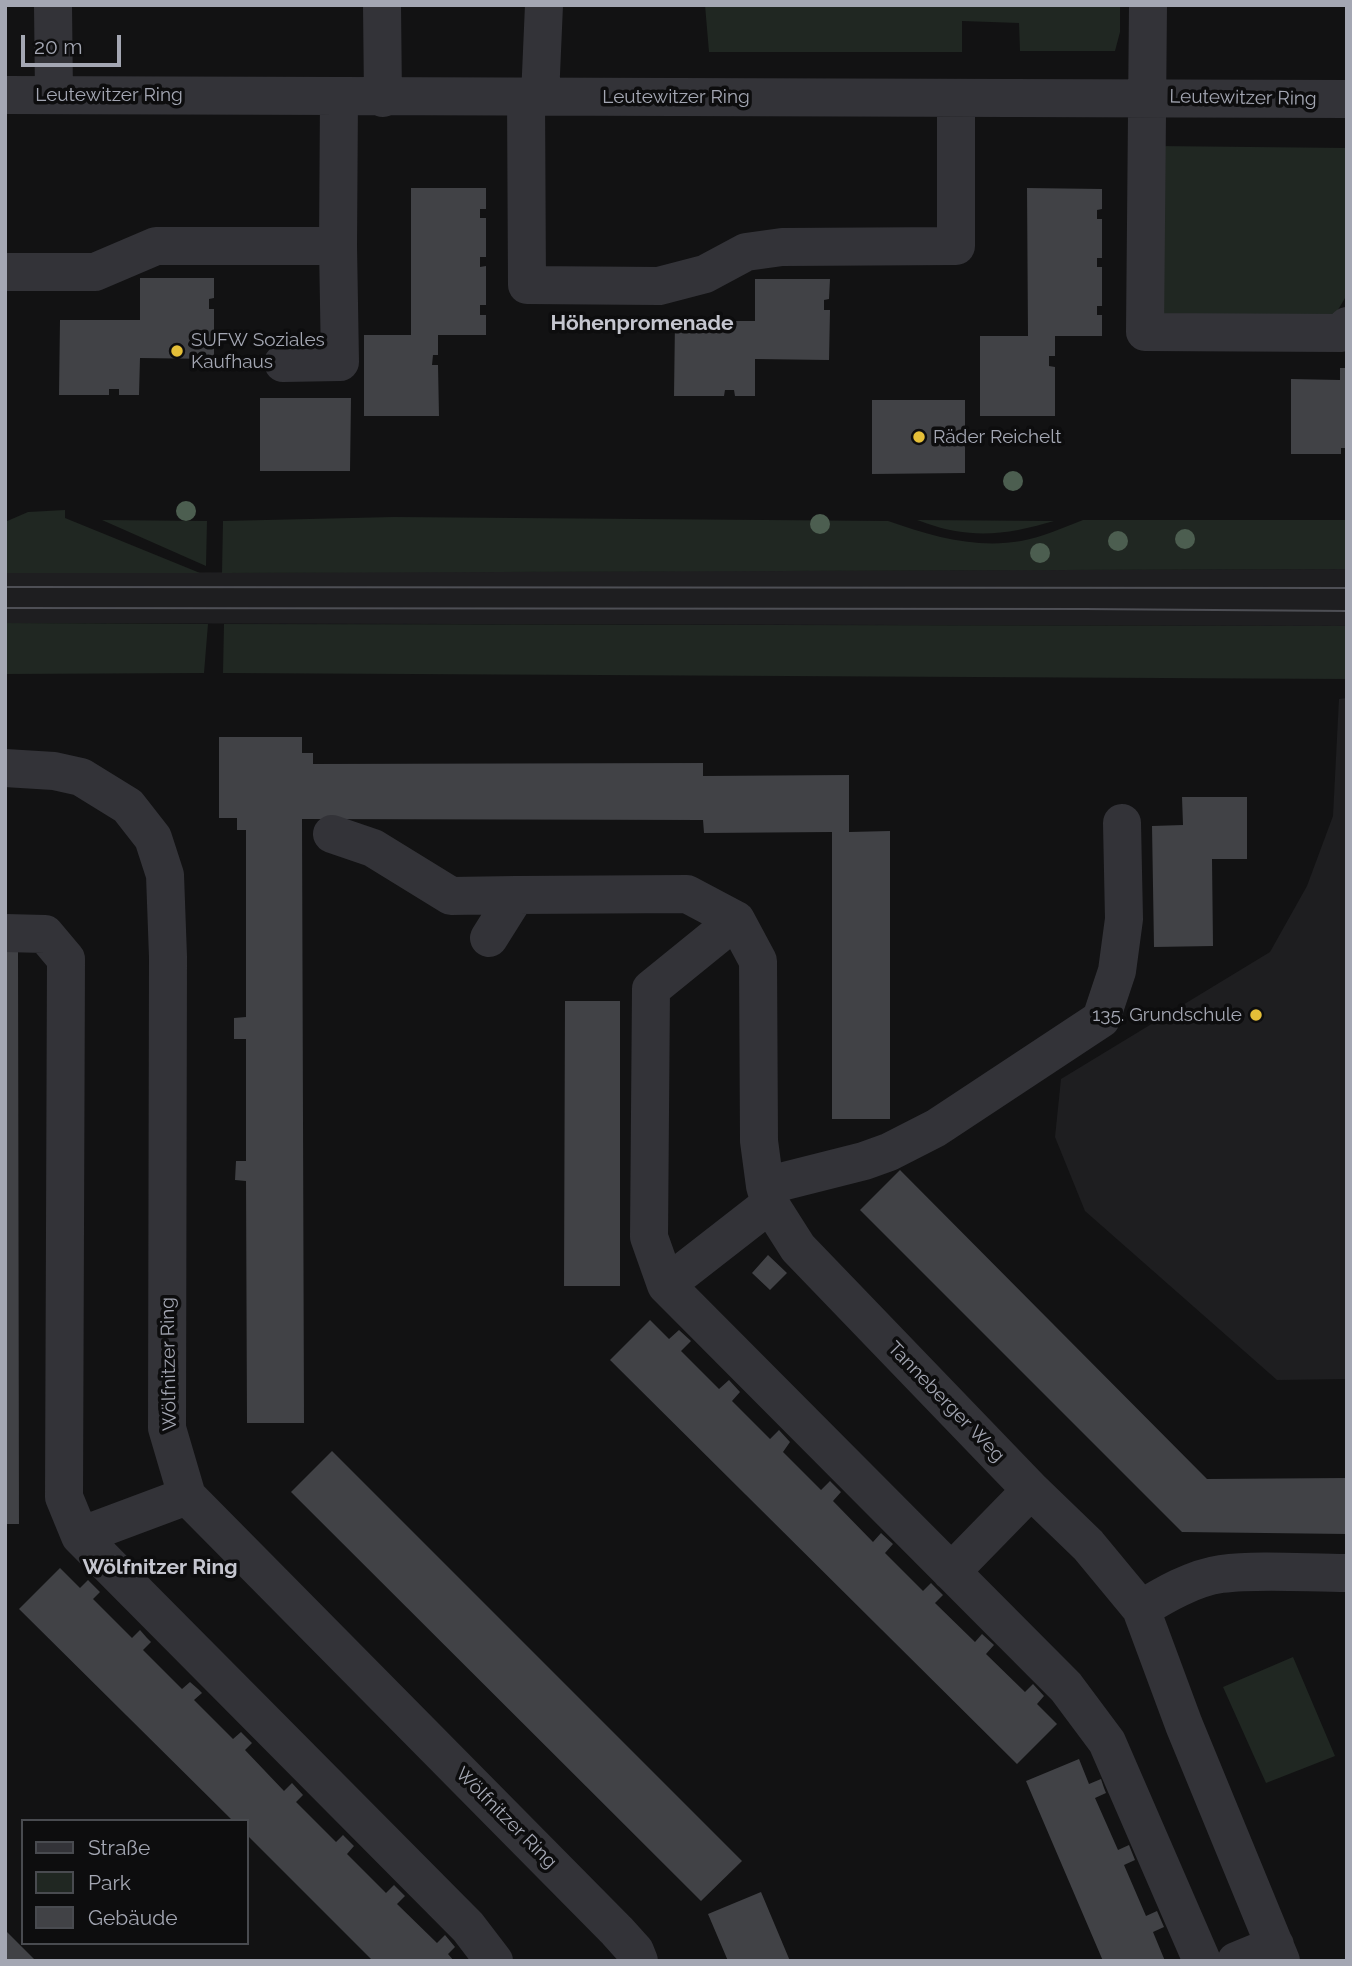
<!DOCTYPE html>
<meta charset="utf-8">
<style>
body{margin:0}
#map{position:relative;width:1352px;height:1966px;overflow:hidden;background:#121213;font-family:Raleway,sans-serif}
canvas{display:block}
.frame{position:absolute;inset:0;border:7px solid #a4a7b3;pointer-events:none}
.legend{position:absolute;left:21px;top:1819px;width:228px;height:126px;box-sizing:border-box;background:#0d0d0e;border:2px solid #494b50;margin:0;padding:9px 12px;list-style:none;font-size:21px;color:#a4a7b3}
.legend li{display:flex;align-items:center;gap:14px;height:35px}
.legend b{width:35px;border:2px solid #494b50}
.scale{position:absolute;left:21px;top:35px;width:100px;height:32px;box-sizing:border-box;border:4px solid #a4a7b3;border-top:0;padding-left:9px;font-size:21px;line-height:24px;white-space:nowrap;color:#a4a7b3;-webkit-text-stroke:5px #0d0d0e;paint-order:stroke}
</style>
<div id="map">
<canvas width="1352" height="1966"></canvas>
<div class="frame"></div>
<ul class="legend">
<li><b style="height:9px;background:#333338"></b>Straße</li>
<li><b style="height:19px;background:#202722"></b>Park</li>
<li><b style="height:19px;background:#414246"></b>Gebäude</li>
</ul>
<div class="scale">20 m</div>
</div>
<script>
const g = document.querySelector('canvas').getContext('2d');
g.lineJoin = 'round';
function fill(path, color) { g.fillStyle = color; g.fill(path, 'evenodd'); }
function strokePath(path, color, width, dash) { g.strokeStyle = color; g.lineWidth = width; g.lineCap = dash ? 'butt' : 'round'; g.setLineDash(dash || []); g.stroke(path); }
function label(font, color, halo, rows, align = 'center') {
  g.font = font + ' Raleway,sans-serif'; g.lineWidth = 7; g.setLineDash([]); g.textBaseline = 'middle'; g.strokeStyle = halo; g.fillStyle = color; for (const [text, x, y, turn = 0] of rows) {
    g.save(); g.translate(x, y); g.rotate((+turn || 0) * Math.PI / 180); g.textAlign = isNaN(turn) ? turn : align; if (halo) g.strokeText(text, 0, 0); g.fillText(text, 0, 0); g.restore();
  }
}
const built = new Path2D(`
 M 1347,569 L 1347,626 L 5,623 L 5,573 Z
 M 1347,698 L 1347,1379 L 1277,1380 L 1085,1211 L 1055,1137 L 1061,1079 L 1270,952 L 1307,886 L 1333,816 L 1339,699 Z`);
const green = new Path2D(`
 M 705,5 L 1120,5 L 1120,32 L 1115,51 L 1020,51 L 1019,23 L 962,21 L 962,52 L 709,52 Z
 M 1157,146 L 1347,148 L 1347,292 L 1345,298 L 1335,315 L 1155,324 Z
 M 65,510 L 65,518 L 200,573 L 5,573 L 5,522 L 28,512 Z
 M 394,517 L 888,521 C 931,536 975,549 1021,541 C 1042,537 1063,528 1083,520 L 1347,520 L 1347,569 L 222,573 L 223,521 Z
 M 102,520 L 207,521 L 206,566 Z
 M 917,520 L 1054,521 C 1020,531 990,537 955,531 C 942,529 929,524 917,520 Z
 M 5,623 L 208,624 L 204,673 L 7,674 L 5,673 Z
 M 224,624 L 1347,626 L 1347,679 L 223,673 Z
 M 1293,1657 L 1335,1756 L 1266,1783 L 1223,1687 Z`);
const building = new Path2D(`
 M 411,188 L 486,188 L 486,209 L 480,209 L 480,218 L 486,218 L 486,257 L 480,257 L 480,267 L 486,266 L 486,305 L 480,305 L 480,315 L 486,315 L 486,335 L 438,335 L 438,355 L 433,355 L 432,365 L 438,365 L 439,416 L 364,416 L 364,335 L 411,335 Z
 M 1027,188 L 1102,189 L 1102,209 L 1097,210 L 1097,219 L 1102,219 L 1102,258 L 1097,258 L 1097,267 L 1102,267 L 1102,306 L 1097,306 L 1097,315 L 1102,315 L 1102,336 L 1055,336 L 1055,356 L 1049,356 L 1049,366 L 1055,367 L 1055,416 L 980,416 L 980,336 L 1028,336 Z
 M 140,278 L 214,278 L 214,298 L 209,299 L 209,309 L 214,309 L 214,359 L 140,358 L 139,395 L 119,395 L 119,389 L 109,389 L 109,395 L 59,395 L 60,320 L 140,320 Z
 M 755,279 L 830,279 L 829,299 L 824,300 L 824,310 L 830,310 L 829,360 L 755,359 L 755,396 L 735,396 L 734,390 L 725,390 L 724,396 L 674,396 L 675,321 L 755,321 Z
 M 1340,368 L 1347,368 L 1347,448 L 1341,448 L 1341,454 L 1291,454 L 1291,379 L 1340,380 Z
 M 260,398 L 351,398 L 350,471 L 260,471 Z
 M 872,400 L 965,400 L 965,473 L 872,474 Z
 M 219,737 L 302,737 L 302,753 L 313,753 L 313,764 L 703,763 L 703,776 L 849,775 L 849,832 L 890,831 L 890,1119 L 832,1119 L 832,832 L 704,833 L 703,820 L 302,819 L 304,1423 L 247,1423 L 246,1181 L 235,1180 L 236,1161 L 246,1161 L 246,1039 L 234,1039 L 234,1018 L 246,1017 L 246,830 L 237,830 L 237,818 L 219,818 Z
 M 1182,797 L 1247,797 L 1247,859 L 1212,859 L 1213,946 L 1154,947 L 1152,826 L 1183,825 Z
 M 5,952 L 18,952 L 19,1524 L 5,1524 Z
 M 565,1001 L 620,1001 L 620,1286 L 564,1286 Z
 M 900,1170 L 1207,1479 L 1347,1478 L 1347,1534 L 1182,1532 L 860,1210 Z
 M 768,1255 L 787,1273 L 770,1290 L 752,1273 Z
 M 650,1320 L 669,1339 L 679,1330 L 691,1341 L 681,1351 L 719,1389 L 729,1380 L 740,1392 L 732,1401 L 770,1439 L 779,1430 L 790,1442 L 783,1452 L 821,1490 L 830,1481 L 841,1492 L 833,1501 L 873,1542 L 881,1533 L 893,1544 L 885,1553 L 923,1591 L 931,1583 L 943,1595 L 935,1603 L 975,1642 L 982,1634 L 994,1645 L 986,1654 L 1025,1692 L 1033,1684 L 1044,1696 L 1037,1704 L 1057,1724 L 1017,1764 L 610,1360 Z
 M 332,1451 L 742,1861 L 701,1901 L 291,1492 Z
 M 60,1568 L 80,1588 L 88,1580 L 100,1592 L 93,1599 L 132,1638 L 140,1630 L 147,1638 L 151,1642 L 143,1650 L 182,1689 L 190,1682 L 198,1689 L 202,1693 L 194,1700 L 233,1739 L 241,1732 L 252,1743 L 245,1750 L 284,1791 L 292,1783 L 303,1795 L 296,1802 L 336,1842 L 343,1835 L 354,1846 L 347,1854 L 386,1893 L 394,1885 L 405,1896 L 397,1904 L 437,1943 L 445,1935 L 455,1947 L 448,1954 L 454,1961 L 373,1961 L 247,1835 L 247,1821 L 233,1821 L 19,1609 Z
 M 1079,1759 L 1089,1784 L 1101,1779 L 1104,1788 L 1106,1793 L 1095,1798 L 1118,1850 L 1129,1845 L 1135,1860 L 1124,1865 L 1146,1916 L 1157,1911 L 1164,1927 L 1153,1932 L 1165,1961 L 1103,1961 L 1026,1781 Z
 M 761,1892 L 790,1961 L 728,1961 L 708,1914 Z
 M 5,1930 L 36,1961 L 5,1961 Z`);
const minor = new Path2D(`
 M 53,5 L 54,95
 M 382,5 L 383,98
 M 1148,5 L 1145,332 L 1342,333 L 1347,326
 M 5,95 L 1347,99
 M 526,97 L 527,285 L 659,286 L 705,274 L 746,252 L 782,247 L 956,246 L 956,98
 M 540,97 L 544,5
 M 5,272 L 95,272 L 156,246 L 338,246
 M 283,363 L 340,362 L 338,246 L 339,97
 M 5,768 L 54,771 L 81,777 L 128,806 L 153,838 L 165,875 L 168,957 L 167,1428 L 187,1496 L 617,1931 L 635,1951 L 639,1961
 M 332,834 L 373,848 L 451,896 L 516,895
 M 736,920 L 651,989 L 649,1237 L 666,1285 L 1066,1687 L 1107,1742 L 1202,1961
 M 5,933 L 45,934 L 66,959 L 64,1497 L 80,1536 L 468,1927 L 494,1961
 M 489,938 L 516,895 L 687,894 L 736,920 L 758,961 L 759,1141 L 765,1186 L 770,1204 L 798,1248 L 1031,1490 L 1088,1545 L 1141,1609 L 1184,1725 L 1281,1961
 M 765,1186 L 864,1161 L 889,1152 L 936,1128 L 1101,1019 L 1117,971 L 1124,919 L 1122,823
 M 666,1285 L 770,1204
 M 80,1536 L 187,1496
 M 951,1572 L 1031,1490
 M 1141,1609 C 1164,1595 1193,1578 1221,1574 C 1259,1569 1307,1573 1347,1573
 M 1236,1961 L 1275,1945`);
const tram = new Path2D(`
 M 5,587 L 1347,588
 M 5,608 L 1084,609 L 1347,611`);
const trees = [
 [1013,481],
 [186,511],
 [820,524],
 [1185,539],
 [1118,541],
 [1040,553]
];
const markers = [
 [177,351,7,"#e5bf38"],
 [919,437,7,"#e5bf38"],
 [1256,1015,7,"#e5bf38"]
];
const streetNames = [
 ["Leutewitzer Ring",109,95],
 ["Leutewitzer Ring",676,97],
 ["Leutewitzer Ring",1243,98,1],
 ["Wölfnitzer Ring",169,1364,-91],
 ["Tanneberger Weg",946,1402,46],
 ["Wölfnitzer Ring",506,1818,45]
];
const poiNames = [
 ["SUFW Soziales",191,340],
 ["Kaufhaus",191,362],
 ["Räder Reichelt",933,437],
 ["135. Grundschule",1242,1015,"right"]
];
const neighbourhoodNames = [
 ["Höhenpromenade",642,324],
 ["Wölfnitzer Ring",160,1568]
];
fill(built, '#1e1e20');
fill(green, '#202722');
fill(building, '#414246');
strokePath(minor, '#333338', 38);
strokePath(tram, '#4e4f55', 2);
g.fillStyle = '#4c5e50';
for (const [x, y] of trees) { g.beginPath(); g.arc(x, y, 10, 0, 2 * Math.PI); g.fill(); }
for (const [x, y, r, color] of markers) { const dot = new Path2D(); dot.arc(x, y, r, 0, 2 * Math.PI); g.fillStyle = color; g.fill(dot); strokePath(dot, '#0d0d0e', 2.5); }
label('19px', '#a4a7b3', '#0d0d0e', streetNames);
label('19px', '#a4a7b3', '#0d0d0e', poiNames, 'left');
label('bold 21px', '#c5c6cf', '#0d0d0e', neighbourhoodNames);
</script>
